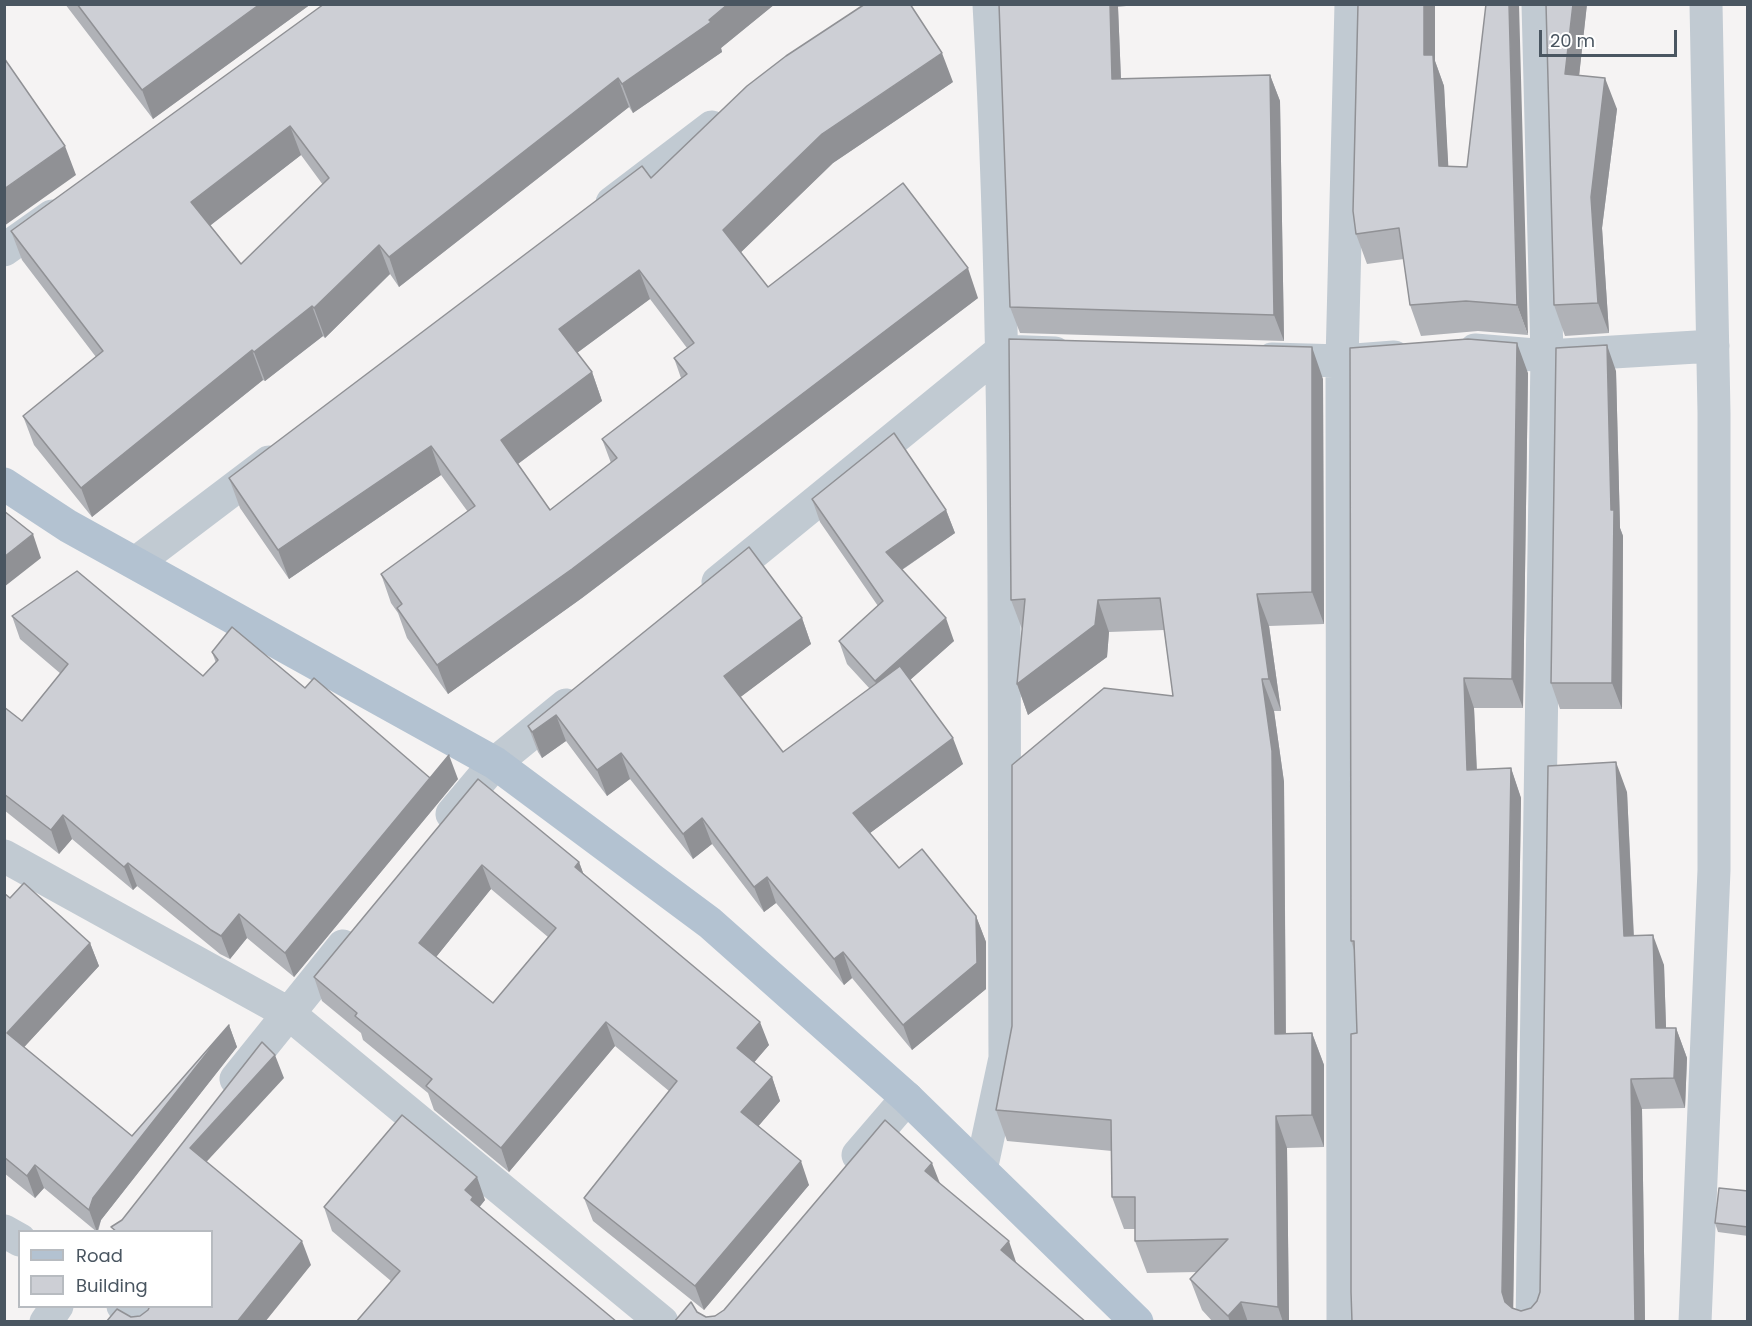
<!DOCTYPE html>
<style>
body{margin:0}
#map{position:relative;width:1752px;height:1326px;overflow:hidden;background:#f5f3f3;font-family:Poppins,sans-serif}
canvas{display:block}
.frame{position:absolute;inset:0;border:6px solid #4a5661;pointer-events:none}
.legend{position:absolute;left:18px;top:1230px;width:195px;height:78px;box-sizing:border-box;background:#fff;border:2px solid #b7bbc0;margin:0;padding:8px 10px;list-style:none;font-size:18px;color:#4a5661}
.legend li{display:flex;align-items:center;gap:12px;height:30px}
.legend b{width:30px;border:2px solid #b7bbc0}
.scale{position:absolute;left:1539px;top:30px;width:138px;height:27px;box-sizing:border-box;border:3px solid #4a5661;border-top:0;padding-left:8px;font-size:18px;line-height:21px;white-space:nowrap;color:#4a5661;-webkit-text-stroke:4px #fff;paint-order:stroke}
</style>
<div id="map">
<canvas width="1752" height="1326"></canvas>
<div class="frame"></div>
<ul class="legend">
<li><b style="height:8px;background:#b3c2d1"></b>Road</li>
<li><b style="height:16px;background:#cdcfd5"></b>Building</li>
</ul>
<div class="scale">20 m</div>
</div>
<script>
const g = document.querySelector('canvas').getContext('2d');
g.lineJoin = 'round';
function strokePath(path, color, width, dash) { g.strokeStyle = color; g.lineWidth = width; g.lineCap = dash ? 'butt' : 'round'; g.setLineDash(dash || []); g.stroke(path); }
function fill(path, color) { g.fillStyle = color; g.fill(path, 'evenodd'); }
const minor = new Path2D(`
 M 612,203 L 712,127
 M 4,250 L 52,216
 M 1475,350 L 1547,356 L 1713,346
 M 1272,359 L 1342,361 L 1394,357
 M 137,562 L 269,462
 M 718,582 L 1001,351 L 1055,353
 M 452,814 L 495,763 L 566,705
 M 4,856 L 288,1013 L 662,1322
 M 236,1079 L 343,946
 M 858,1155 L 907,1098
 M 981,1170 L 1005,1058 C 1003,707 1009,355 989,4
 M 4,1231 L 20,1240
 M 123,1306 L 142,1322
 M 46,1322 L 57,1306
 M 1343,1322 L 1342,361 L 1351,4
 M 1532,1322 L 1547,356 L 1538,4
 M 1695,1322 L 1714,870 L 1714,413 L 1706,4`);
const major = new Path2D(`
 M 4,484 L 68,526 L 495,763 L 710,923 L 907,1098 L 1137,1322`);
const wall = new Path2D(`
 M 65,4 L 311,4 L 153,119 Z
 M 324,4 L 775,4 L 721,48 L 722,52 L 633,113 L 629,107 L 399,287 L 390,274 L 325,338 L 323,336 L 265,381 L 263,380 L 92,517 L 34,445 L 23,416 L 96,357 L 22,260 L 11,231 ZM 301,155 L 323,185 L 241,264 L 210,225 Z
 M 999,4 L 1143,4 L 1118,7 L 1121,79 L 1270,75 L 1280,101 L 1284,341 L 1020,333 L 1010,307 Z
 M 1546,4 L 1587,4 L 1579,75 L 1617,109 L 1602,228 L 1609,333 L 1565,336 L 1554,305 Z
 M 1435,61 L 1444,86 L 1448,167 L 1467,167 L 1528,335 L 1478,331 L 1421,336 L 1410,305 L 1404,259 L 1367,264 L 1356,234 Z
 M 953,82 L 833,163 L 741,252 L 768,287 L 978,298 L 582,598 L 448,694 L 407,638 L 398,613 L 391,603 L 381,574 L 468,512 L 441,475 L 289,579 L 240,508 L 229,478 L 651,178 ZM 650,299 L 687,348 L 674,358 L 681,378 L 602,439 L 611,463 L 550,510 L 518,464 L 602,401 L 592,372 L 577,353 Z
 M 1616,371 L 1620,528 L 1623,536 L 1622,709 L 1560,709 L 1551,683 Z
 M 1528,373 L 1523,708 L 1474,708 L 1477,770 L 1511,768 L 1521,798 L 1513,1309 L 1521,1311 L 1531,1308 L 1537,1301 L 1540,1292 L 1627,792 L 1634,936 L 1664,965 L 1666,1028 L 1676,1028 L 1687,1058 L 1685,1108 L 1642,1109 L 1645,1322 L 1352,1322 L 1357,1033 L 1354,950 L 1351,941 Z
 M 1323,379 L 1324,624 L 1269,626 L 1281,711 L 1274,711 L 1284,782 L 1286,1034 L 1312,1033 L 1324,1065 L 1324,1147 L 1287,1148 L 1289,1322 L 1213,1322 L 1202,1310 L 1190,1279 L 1197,1272 L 1147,1273 L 1135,1241 L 1135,1229 L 1124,1229 L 1112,1197 L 1112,1151 L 1007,1141 L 996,1110 L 1173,696 L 1164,630 L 1109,632 L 1107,657 L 1028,715 L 1017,684 L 1022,629 L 1011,600 Z
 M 812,499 L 946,510 L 955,533 L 902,570 L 954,641 L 910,680 L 963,764 L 870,833 L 899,868 L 976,916 L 986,942 L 986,989 L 912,1050 L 852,978 L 844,985 L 776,903 L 764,912 L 712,844 L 693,859 L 630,779 L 607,796 L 566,741 L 542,758 L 538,752 L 528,726 L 802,618 L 811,644 L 740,697 L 783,752 L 870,689 L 847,664 L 839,641 L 878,606 L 820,522 Z
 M 12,616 L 203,676 L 216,663 L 212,652 L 305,688 L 430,778 L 458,779 L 294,977 L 247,938 L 230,959 L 220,954 L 137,886 L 133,890 L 72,839 L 59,854 L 4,810 L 4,707 L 22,721 L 61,674 L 20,639 Z
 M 478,779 L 579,862 L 583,873 L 769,1045 L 754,1062 L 772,1077 L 780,1101 L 758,1126 L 809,1185 L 704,1310 L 593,1221 L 584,1198 L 669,1091 L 615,1046 L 509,1172 L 434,1110 L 428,1093 L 363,1040 L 361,1033 L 322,1001 L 314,977 ZM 491,889 L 548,937 L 493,1003 L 436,957 Z
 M 4,893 L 10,898 L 90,943 L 99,966 L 24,1047 L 132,1136 L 229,1025 L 237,1047 L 101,1220 L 98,1232 L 97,1232 L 44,1188 L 35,1198 L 4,1173 Z
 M 1748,1191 L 1748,1236 L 1718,1232 L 1715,1223 Z
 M 485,1200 L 479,1207 L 391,1281 L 332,1231 L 324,1207 Z`);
const shadedWall = new Path2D(`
 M 260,4 L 311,4 L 153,119 L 142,90 Z
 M 728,4 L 775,4 L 721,48 L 722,52 L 633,113 L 622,84 L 709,20 Z
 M 1110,4 L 1118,4 L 1118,7 L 1122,105 L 1112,79 Z
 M 1424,4 L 1435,4 L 1435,61 L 1444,86 L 1450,197 L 1439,166 L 1424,55 Z
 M 1509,4 L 1519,4 L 1528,335 L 1517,305 Z
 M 1573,4 L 1587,4 L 1576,104 L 1565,74 Z
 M 942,53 L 953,82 L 833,163 L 734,259 L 723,230 L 822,134 Z
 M 1270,75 L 1280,101 L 1284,341 L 1274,315 Z
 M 618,78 L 629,107 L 399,287 L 389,257 Z
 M 1605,78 L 1617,109 L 1602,228 L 1609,333 L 1598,303 L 1591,197 Z
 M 290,126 L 301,155 L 202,232 L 191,202 Z
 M 65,146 L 76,175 L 4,226 L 4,189 Z
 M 379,245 L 390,274 L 325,338 L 314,308 Z
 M 968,268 L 978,298 L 582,598 L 448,694 L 437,665 Z
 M 639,270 L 650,299 L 570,358 L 559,329 Z
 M 312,306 L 323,336 L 265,381 L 254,352 Z
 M 1517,343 L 1528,373 L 1523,708 L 1512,679 Z
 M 1607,345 L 1616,371 L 1620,528 L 1623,536 L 1622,709 L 1612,683 L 1611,510 Z
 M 1312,347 L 1323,379 L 1324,624 L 1312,592 Z
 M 252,350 L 263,380 L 92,517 L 81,488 Z
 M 592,372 L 602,401 L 511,469 L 501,440 Z
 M 431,446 L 441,475 L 289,579 L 278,550 Z
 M 946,510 L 955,533 L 894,575 L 886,552 Z
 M 33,534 L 41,558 L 4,587 L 4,557 Z
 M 1257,594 L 1269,626 L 1281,711 L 1269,679 Z
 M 1098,600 L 1109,632 L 1107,657 L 1028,715 L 1017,684 Z
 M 802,618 L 811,644 L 734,702 L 724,676 Z
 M 946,618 L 954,641 L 883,704 L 875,681 Z
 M 1464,678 L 1474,708 L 1478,800 L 1467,770 Z
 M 1262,679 L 1274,711 L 1284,782 L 1286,1066 L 1275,1034 Z
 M 556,715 L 566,741 L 542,758 L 532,732 Z
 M 953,738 L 963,764 L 862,839 L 853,813 Z
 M 621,753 L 630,779 L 607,796 L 597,770 Z
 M 449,755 L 458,779 L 294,977 L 285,953 Z
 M 1616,762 L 1627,792 L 1635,966 L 1624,936 Z
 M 1511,768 L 1521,798 L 1513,1322 L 1505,1302 L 1502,1292 Z
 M 63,815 L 72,839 L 59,854 L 51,830 Z
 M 702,818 L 712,844 L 693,859 L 683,834 Z
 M 579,862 L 588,886 L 575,867 Z
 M 128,863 L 137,886 L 133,890 L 124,867 Z
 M 482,865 L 491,889 L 428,967 L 419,943 Z
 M 767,877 L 776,903 L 764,912 L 754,887 Z
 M 239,914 L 247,938 L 230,959 L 221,936 Z
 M 976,916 L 986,942 L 986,989 L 912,1050 L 903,1025 Z
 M 1653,935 L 1664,965 L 1667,1058 L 1656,1028 Z
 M 90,943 L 99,966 L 16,1056 L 7,1033 Z
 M 843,952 L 852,978 L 844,985 L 834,959 Z
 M 606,1022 L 615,1046 L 509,1172 L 501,1148 Z
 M 760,1022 L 769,1045 L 746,1072 L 737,1048 Z
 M 229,1025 L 237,1047 L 101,1220 L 97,1232 L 89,1210 L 93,1198 Z
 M 1676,1028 L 1687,1058 L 1685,1108 L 1674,1078 Z
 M 1312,1033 L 1324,1065 L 1324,1147 L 1312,1115 Z
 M 275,1055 L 284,1078 L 198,1171 L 190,1148 Z
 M 772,1077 L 780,1101 L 750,1136 L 741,1112 Z
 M 1631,1079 L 1642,1109 L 1645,1322 L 1635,1322 Z
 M 1276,1116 L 1287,1148 L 1289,1322 L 1283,1322 L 1278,1307 Z
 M 801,1161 L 809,1185 L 704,1310 L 695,1286 Z
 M 932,1163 L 941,1186 L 925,1171 Z
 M 35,1165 L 44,1188 L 35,1198 L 27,1176 Z
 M 477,1177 L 485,1200 L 478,1209 L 482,1220 L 465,1190 Z
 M 302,1241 L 311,1265 L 265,1322 L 237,1322 Z
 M 1009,1241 L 1017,1265 L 1001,1250 Z
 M 1241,1302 L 1248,1322 L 1230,1322 L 1228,1316 Z`);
const building = new Path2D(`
 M 77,4 L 260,4 L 142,90 Z
 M 324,4 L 728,4 L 709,20 L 711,22 L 622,84 L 618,78 L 389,257 L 379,245 L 314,308 L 312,306 L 254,352 L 252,350 L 81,488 L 23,416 L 103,351 L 11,231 ZM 290,126 L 329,178 L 241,264 L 191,202 Z
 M 865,4 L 910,4 L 942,53 L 822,134 L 723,230 L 768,287 L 903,183 L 968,268 L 572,569 L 437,665 L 397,608 L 402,604 L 381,574 L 475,506 L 431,446 L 278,550 L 229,478 L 642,166 L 651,178 L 747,86 L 786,56 ZM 639,270 L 694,343 L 674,358 L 687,374 L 602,439 L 617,458 L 550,510 L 501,440 L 592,372 L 559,329 Z
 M 999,4 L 1110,4 L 1112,79 L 1270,75 L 1274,315 L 1010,307 Z
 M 1358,4 L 1424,4 L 1424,55 L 1433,55 L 1439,166 L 1467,167 L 1486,4 L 1509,4 L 1517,305 L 1466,301 L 1410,305 L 1399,228 L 1356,234 L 1353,211 Z
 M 1546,4 L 1573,4 L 1565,74 L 1605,78 L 1591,197 L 1598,303 L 1554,305 Z
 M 4,58 L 65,146 L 4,189 Z
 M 1009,339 L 1312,347 L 1312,592 L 1257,594 L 1269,679 L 1262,679 L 1272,751 L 1275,1034 L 1312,1033 L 1312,1115 L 1276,1116 L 1278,1307 L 1241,1302 L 1228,1316 L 1190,1279 L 1228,1239 L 1135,1241 L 1135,1197 L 1112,1197 L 1111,1120 L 996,1110 L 1012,1026 L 1012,765 L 1104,688 L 1173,696 L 1160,598 L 1098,600 L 1095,625 L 1017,684 L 1025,599 L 1011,600 Z
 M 1468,339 L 1517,343 L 1512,679 L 1464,678 L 1467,770 L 1511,768 L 1502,1292 L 1505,1302 L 1512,1308 L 1521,1311 L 1531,1308 L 1537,1301 L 1540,1292 L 1548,766 L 1616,762 L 1624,936 L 1653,935 L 1656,1028 L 1676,1028 L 1674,1078 L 1631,1079 L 1635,1322 L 1352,1322 L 1351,1292 L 1351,1034 L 1357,1033 L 1354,941 L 1351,941 L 1350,348 Z
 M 1607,345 L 1611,510 L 1614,510 L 1612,683 L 1551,683 L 1556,348 Z
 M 894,433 L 946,510 L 886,552 L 946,618 L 875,681 L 839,641 L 883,601 L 812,499 Z
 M 4,511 L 33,534 L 4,557 Z
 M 749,547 L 802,618 L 724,676 L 783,752 L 900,666 L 953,738 L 853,813 L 899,868 L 922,849 L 976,916 L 977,963 L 903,1025 L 843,952 L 834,959 L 767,877 L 754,887 L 702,818 L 683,834 L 621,753 L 597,770 L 556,715 L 532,732 L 528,726 Z
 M 77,571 L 203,676 L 218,660 L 212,652 L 232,627 L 305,688 L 314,678 L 430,778 L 449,755 L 285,953 L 239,914 L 221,936 L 211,930 L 128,863 L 124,867 L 63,815 L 51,830 L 4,794 L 4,707 L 22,721 L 68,664 L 12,616 Z
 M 478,779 L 579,862 L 575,867 L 760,1022 L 737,1048 L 772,1077 L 741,1112 L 801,1161 L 695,1286 L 584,1198 L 677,1081 L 606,1022 L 501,1148 L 426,1086 L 432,1079 L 355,1016 L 357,1013 L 314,977 ZM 482,865 L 556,928 L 493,1003 L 419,943 Z
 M 24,883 L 90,943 L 7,1033 L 132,1136 L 229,1025 L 93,1198 L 89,1210 L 35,1165 L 27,1176 L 4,1157 L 4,893 L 10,898 Z
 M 262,1042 L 275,1055 L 190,1148 L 302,1241 L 237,1322 L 106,1322 L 117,1309 L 131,1317 L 140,1316 L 148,1310 L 150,1306 L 212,1306 L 212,1232 L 117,1232 L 111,1227 L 122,1220 Z
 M 402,1115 L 477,1177 L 465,1190 L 473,1197 L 471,1200 L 617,1322 L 356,1322 L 400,1271 L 324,1207 Z
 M 885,1120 L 932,1163 L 925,1171 L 1009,1241 L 1001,1250 L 1086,1322 L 674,1322 L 691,1302 L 697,1312 L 706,1317 L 715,1316 L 724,1310 Z
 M 1719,1188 L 1748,1191 L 1748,1227 L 1715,1223 Z`);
strokePath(minor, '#c1cad2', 33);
strokePath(major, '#b3c2d1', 33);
fill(wall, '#b0b2b7');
fill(shadedWall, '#909195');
fill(building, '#cdcfd5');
strokePath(building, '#909195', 1.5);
</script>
